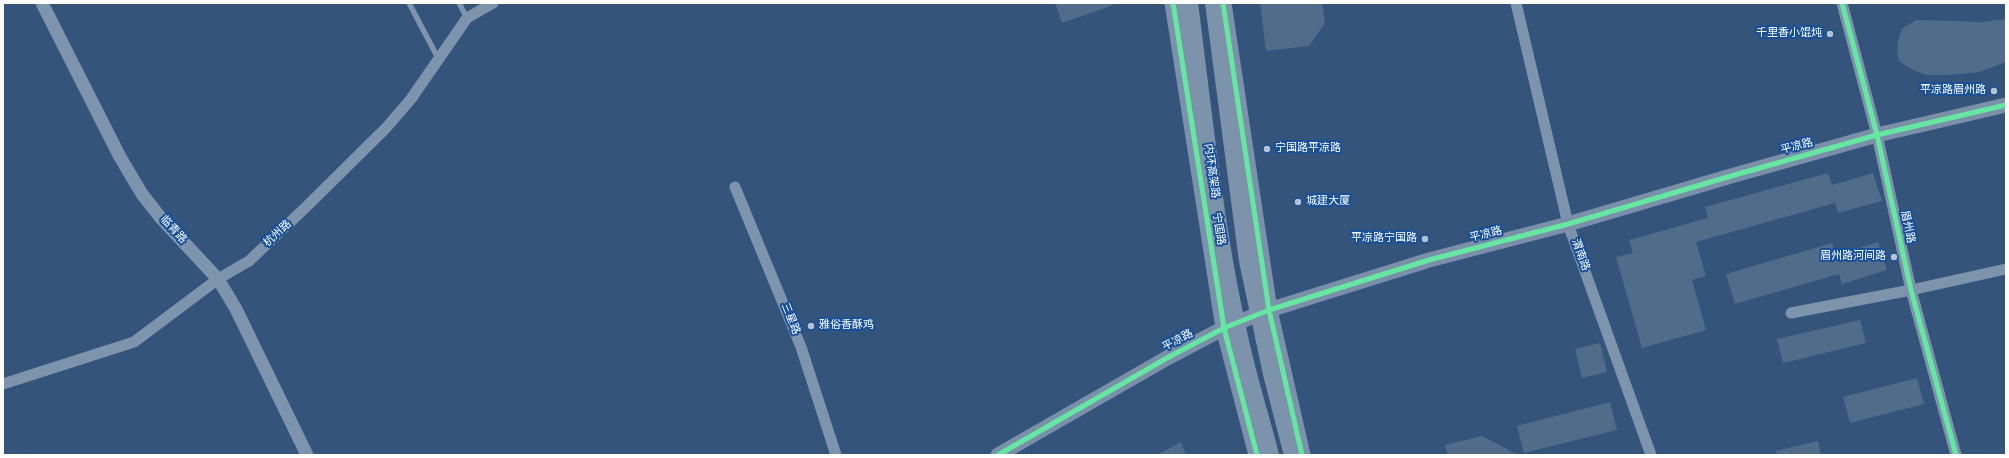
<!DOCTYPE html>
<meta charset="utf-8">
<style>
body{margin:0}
#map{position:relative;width:2009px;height:458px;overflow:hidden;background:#34547b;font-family:"Source Sans 3",sans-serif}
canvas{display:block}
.frame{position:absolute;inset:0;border:4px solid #fff;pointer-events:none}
</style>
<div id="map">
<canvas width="2009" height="458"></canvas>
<div class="frame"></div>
</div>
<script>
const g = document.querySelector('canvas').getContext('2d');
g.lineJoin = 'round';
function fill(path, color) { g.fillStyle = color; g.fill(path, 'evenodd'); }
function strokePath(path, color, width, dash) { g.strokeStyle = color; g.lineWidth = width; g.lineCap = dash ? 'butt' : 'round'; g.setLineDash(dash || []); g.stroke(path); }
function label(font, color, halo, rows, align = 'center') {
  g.font = font + ' "Source Sans 3","Noto Sans SC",sans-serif'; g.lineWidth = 4; g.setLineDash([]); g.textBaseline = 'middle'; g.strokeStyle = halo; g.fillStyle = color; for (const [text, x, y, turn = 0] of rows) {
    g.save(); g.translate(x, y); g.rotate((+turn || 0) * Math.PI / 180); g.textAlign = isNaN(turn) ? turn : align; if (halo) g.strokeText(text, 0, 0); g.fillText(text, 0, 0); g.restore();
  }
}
const building = new Path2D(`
 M 1055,3 L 1113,3 L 1114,5 L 1062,23 Z
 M 1260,3 L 1322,3 L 1325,23 L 1309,46 L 1266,51 Z
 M 2006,19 L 2006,62 L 1979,72 L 1949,75 L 1927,75 L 1915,71 L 1903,64 L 1899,60 L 1897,51 L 1898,41 L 1902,29 L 1916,20 L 1982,22 Z
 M 1828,173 L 1832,185 L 1873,173 L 1882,201 L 1838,213 L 1835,203 L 1696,242 L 1706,276 L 1692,280 L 1706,330 L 1642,348 L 1616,257 L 1633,253 L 1629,240 L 1708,218 L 1705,207 Z
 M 1878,242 L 1887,270 L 1842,284 L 1839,274 L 1735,304 L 1726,274 L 1832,243 L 1836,255 Z
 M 1860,320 L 1866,343 L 1783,363 L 1777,339 Z
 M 1600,343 L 1607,372 L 1582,378 L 1575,349 Z
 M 1917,378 L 1924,404 L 1850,423 L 1843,397 Z
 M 1610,402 L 1617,430 L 1524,453 L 1517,426 Z
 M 1482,436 L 1518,455 L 1448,455 L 1445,445 Z
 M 1818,441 L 1821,455 L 1777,455 L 1776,451 Z
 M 1181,442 L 1186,455 L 1157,455 Z`);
const service = new Path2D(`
 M 409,3 L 438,58
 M 459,3 L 467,18`);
const minor = new Path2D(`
 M 1516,3 L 1568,224 L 1651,455
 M 1842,3 L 1877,135 L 1911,290 L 1956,455
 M 735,187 L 801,347 L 836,455
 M 1791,313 L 1911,290 L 2006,269
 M 3,384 L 134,342 L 218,279 L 249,261 L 305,208 L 386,128 L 411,99 L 467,18 L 493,3`);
const tertiary = new Path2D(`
 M 42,3 L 120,157 L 142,194 L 160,217 L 218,279 L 236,309 L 307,455`);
const secondary = new Path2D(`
 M 998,455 L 1167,358 L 1224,328 L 1269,310 L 1429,260 L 1568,224 L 1731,176 L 1877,135 L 2006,105`);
const primary = new Path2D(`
 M 1173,3 L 1224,328 L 1257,455
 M 1223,3 L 1269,310 L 1302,455`);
const trunk = new Path2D(`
 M 1189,3 C 1204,118 1215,236 1242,350 C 1250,385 1261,420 1270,455
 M 1214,3 L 1248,261 L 1272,374 L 1293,455`);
const cycleway = new Path2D(`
 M 1173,3 L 1224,328 L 1257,455
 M 1223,3 L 1269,310 L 1302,455
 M 1842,3 L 1877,135 L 1911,290 L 1956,455
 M 998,455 L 1167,358 L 1224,328 L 1269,310 L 1429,260 L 1568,224 L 1731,176 L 1877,135 L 2006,105`);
const markers = [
 [1830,34,4,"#b8c3d1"],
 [1994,91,4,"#b8c3d1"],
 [1267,149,4,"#b8c3d1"],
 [1298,202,4,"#b8c3d1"],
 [1425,239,4,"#b8c3d1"],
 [1894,257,4,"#b8c3d1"],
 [811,326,4,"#b8c3d1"]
];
const poiNames = [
 ["千里香小馄炖",1822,34],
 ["平凉路眉州路",1986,91],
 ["宁国路平凉路",1275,149,"left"],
 ["城建大厦",1306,202,"left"],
 ["平凉路宁国路",1417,239],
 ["眉州路河间路",1886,257],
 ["雅俗香酥鸡",819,326,"left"]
];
const streetNames = [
 ["平凉路",1797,147,-15],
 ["内环高架路",1211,171,82],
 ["眉州路",1907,227,78],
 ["宁国路",1218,229,81],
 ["临青路",173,230,47],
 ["杭州路",278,234,-43],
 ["平凉路",1486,235,-14],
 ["渭南路",1580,255,70],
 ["三星路",790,319,68],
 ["平凉路",1178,341,-28]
];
fill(building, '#516b8a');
strokePath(service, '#7e94ad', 5.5);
strokePath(minor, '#7e94ad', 11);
strokePath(tertiary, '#7e94ad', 13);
strokePath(secondary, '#7a90a9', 15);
strokePath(primary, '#7c91ab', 17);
strokePath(trunk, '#7d92ab', 18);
strokePath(cycleway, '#66e7a1', 5);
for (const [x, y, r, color] of markers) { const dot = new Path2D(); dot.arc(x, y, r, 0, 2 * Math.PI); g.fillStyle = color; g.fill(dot); strokePath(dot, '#165099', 1.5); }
label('11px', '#fff', '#165099', poiNames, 'right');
label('11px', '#fff', '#165099', streetNames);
</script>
